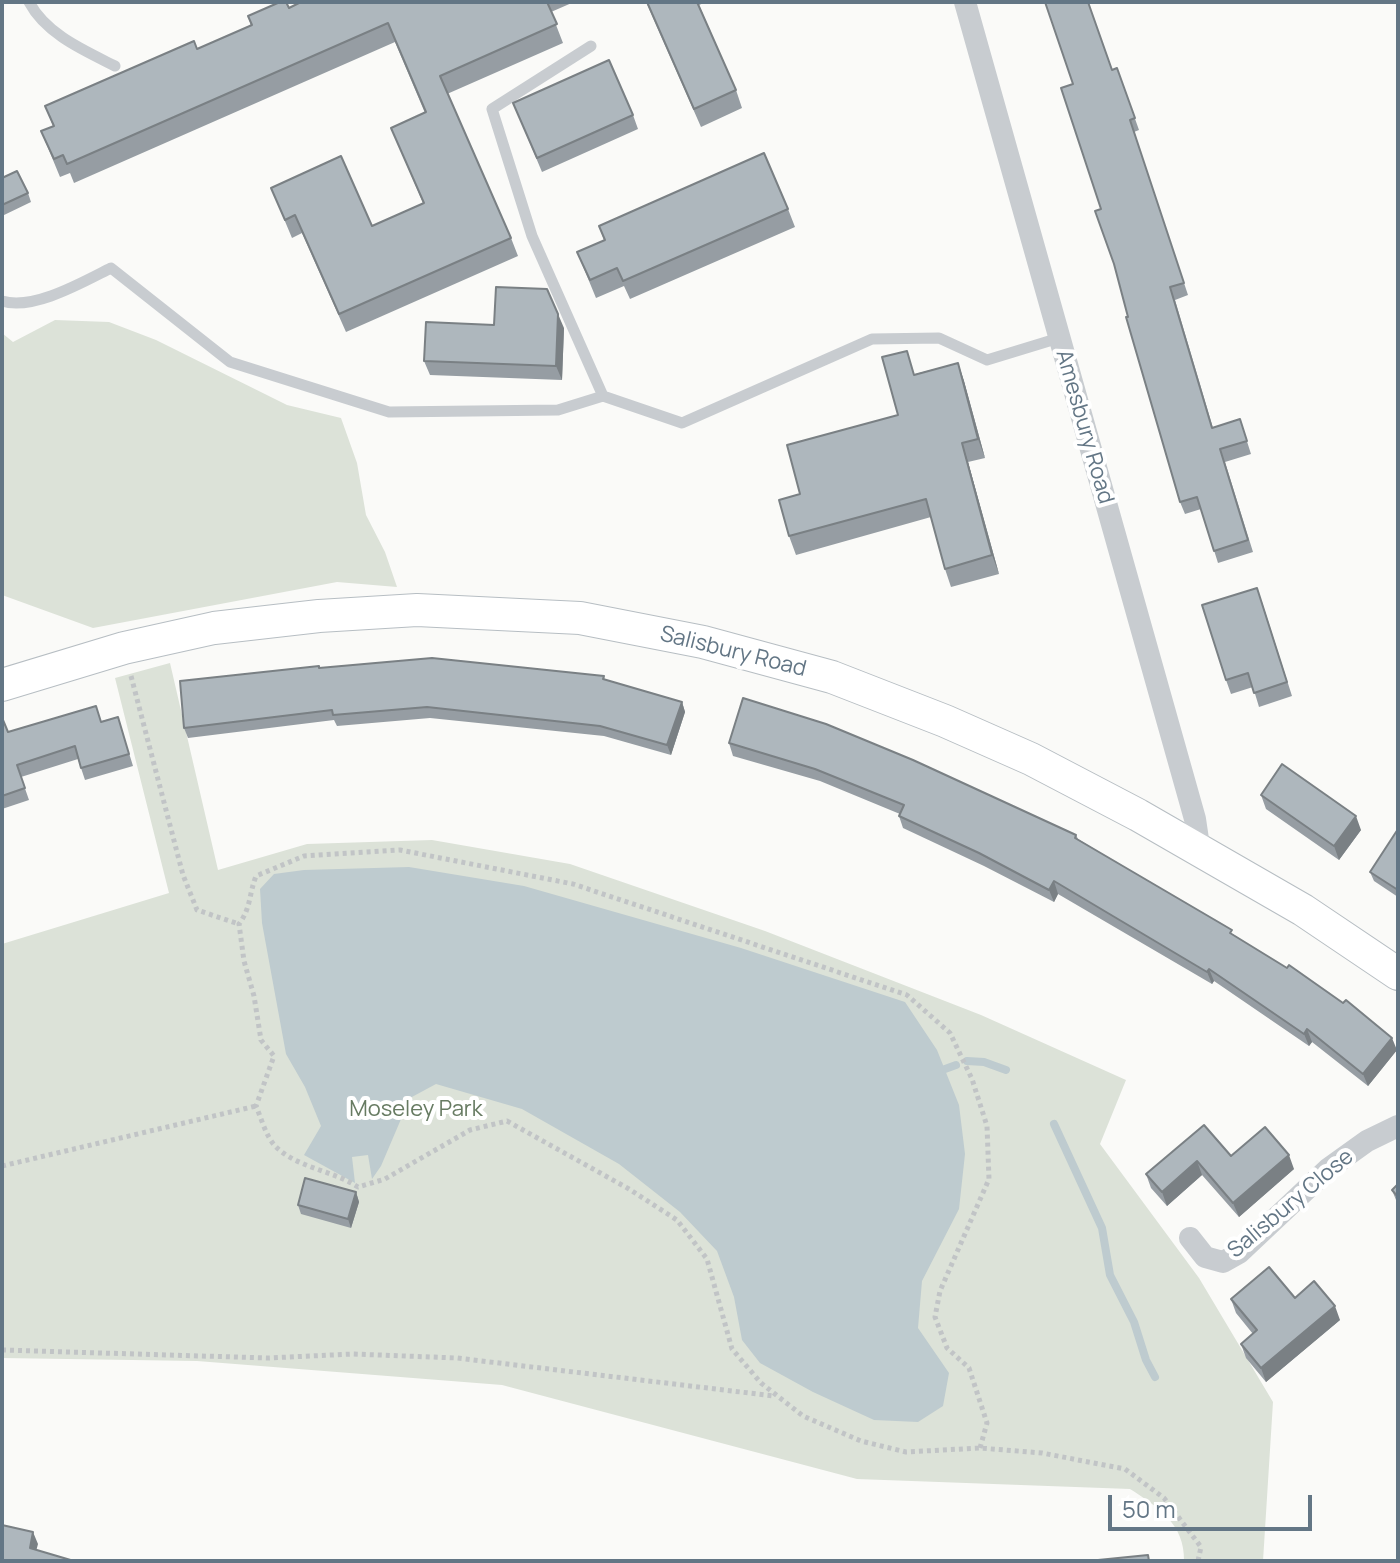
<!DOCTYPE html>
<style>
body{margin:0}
#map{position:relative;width:1400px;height:1563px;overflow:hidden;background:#fafaf8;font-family:Manrope,sans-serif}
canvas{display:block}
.frame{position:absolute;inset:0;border:4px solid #637685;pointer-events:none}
.scale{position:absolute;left:1108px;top:1495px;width:204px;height:36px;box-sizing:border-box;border:4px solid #637685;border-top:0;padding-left:10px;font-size:24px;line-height:28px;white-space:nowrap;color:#637685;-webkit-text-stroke:6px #fff;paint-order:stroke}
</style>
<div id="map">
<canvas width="1400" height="1563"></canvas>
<div class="frame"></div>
<div class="scale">50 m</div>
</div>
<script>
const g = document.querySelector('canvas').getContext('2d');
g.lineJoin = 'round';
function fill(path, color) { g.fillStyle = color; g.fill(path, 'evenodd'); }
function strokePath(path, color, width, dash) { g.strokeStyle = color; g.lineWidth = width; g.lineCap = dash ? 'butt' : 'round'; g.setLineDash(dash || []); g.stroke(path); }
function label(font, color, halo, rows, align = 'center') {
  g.font = font + ' Manrope,sans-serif'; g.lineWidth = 8; g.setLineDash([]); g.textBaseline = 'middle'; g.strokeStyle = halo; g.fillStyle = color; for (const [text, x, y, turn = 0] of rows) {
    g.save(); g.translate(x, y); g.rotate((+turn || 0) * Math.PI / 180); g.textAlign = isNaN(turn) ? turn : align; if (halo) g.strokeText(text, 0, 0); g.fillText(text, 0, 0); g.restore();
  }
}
const green = new Path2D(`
 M 55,320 L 109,322 L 156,340 L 287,405 L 341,418 L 357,463 L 366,515 L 385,552 L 397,587 L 337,582 L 93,628 L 2,595 L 2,333 L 13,342 Z
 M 170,663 L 218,870 L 307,844 L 432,840 L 570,864 L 765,931 L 981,1015 L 1126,1080 L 1100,1144 L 1199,1278 L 1273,1402 L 1263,1561 L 1184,1561 C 1185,1524 1158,1507 1130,1489 L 857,1479 L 502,1385 L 197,1361 L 2,1358 L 2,944 L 169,893 L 115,678 Z`);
const water = new Path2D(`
 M 409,867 L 524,886 L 741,948 L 905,1002 L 937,1050 L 959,1105 L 965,1154 L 959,1209 L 922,1281 L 918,1328 L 949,1373 L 943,1406 L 918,1422 L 874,1420 L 813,1392 L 760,1363 L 742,1340 L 734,1297 L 717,1251 L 680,1212 L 619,1164 L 522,1109 L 436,1084 L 410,1098 L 381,1166 L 372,1179 L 368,1155 L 352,1157 L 355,1183 L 304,1155 L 321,1126 L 305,1087 L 286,1054 L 262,923 L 260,889 L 274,874 L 304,870 Z`);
const stream = new Path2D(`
 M 967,1061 L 984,1062 L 1006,1070
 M 945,1069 L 956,1065
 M 1054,1124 L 1102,1228 L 1110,1275 L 1134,1322 L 1146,1360 L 1155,1377`);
const path = new Path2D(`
 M 131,676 L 183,875 L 197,910 L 239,924
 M 2,1166 L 256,1106
 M 2,1350 L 268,1358 L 353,1354 L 457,1358 L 774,1396
 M 980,1448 L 987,1423 L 969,1368 L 947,1348 L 935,1317 L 940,1291 L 989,1179 L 987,1126 L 972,1079 L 950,1033 L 907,995 L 573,884 L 400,850 L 304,856 L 256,876 C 249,894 251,908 239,924 L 244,961 L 254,996 L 261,1040 L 274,1056 L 256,1106 C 261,1118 266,1136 275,1146 C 297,1168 332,1170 358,1187 L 385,1179 L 470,1130 L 507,1121 L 629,1189 L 677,1220 L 707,1259 L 732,1349 L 761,1383 L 803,1416 L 861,1441 L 906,1452 L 980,1448 L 1042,1453 L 1125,1469 L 1164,1498 L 1201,1547 L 1198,1561`);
const lane = new Path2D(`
 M 29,2 C 46,34 83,50 115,66
 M 591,46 L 492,109 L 532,236 L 603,396
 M 2,301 C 33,311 83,282 111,268 L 230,362 L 389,412 L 558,410 L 603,396 L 682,423 L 872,339 L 939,338 L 987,360 L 1059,338`);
const street = new Path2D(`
 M 965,2 L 1195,819 L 1200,853
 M 1190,1238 L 1205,1257 L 1223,1262 L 1239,1253 L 1328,1169 L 1367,1141 L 1398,1126`);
const secondary = new Path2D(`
 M 2,685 L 124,648 L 214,628 L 319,616 L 417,610 L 580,618 L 703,642 L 832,677 L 945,721 L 1031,759 L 1138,815 L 1303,910 L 1398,974`);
const wall = new Path2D(`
 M 301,2 L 574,2 L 551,12 L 563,43 L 447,94 L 511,238 L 518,256 L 346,332 L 302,233 L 292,238 L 271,188 L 372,226 L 423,203 L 391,128 L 425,113 L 395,42 L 74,183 L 70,173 L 60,177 L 41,131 L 53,126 L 45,106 L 197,49 L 251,26 L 248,16 L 289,8 Z
 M 646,2 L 706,2 L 699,5 L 736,90 L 742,108 L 701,127 Z
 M 1117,68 L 1139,130 L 1134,132 L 1188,295 L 1175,300 L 1213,428 L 1244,432 L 1251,454 L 1225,462 L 1253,552 L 1218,563 L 1201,509 L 1185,514 L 1180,502 L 1128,317 L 1101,209 L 1073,84 Z
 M 513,103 L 633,115 L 638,129 L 542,172 Z
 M 2,178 L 28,193 L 31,202 L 2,216 Z
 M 788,209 L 795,227 L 630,299 L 624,286 L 596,298 L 577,252 L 604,240 L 599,226 Z
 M 564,328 L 562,380 L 430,375 L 424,361 Z
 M 958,363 L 964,381 L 985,458 L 968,462 L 999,574 L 951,587 L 945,569 L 931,517 L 796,555 L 789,536 L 898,415 L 915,374 Z
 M 1262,602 L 1292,696 L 1259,707 L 1253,687 L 1231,694 L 1226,680 Z
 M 319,668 L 604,676 L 605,680 L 682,702 L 685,712 L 671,755 L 604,736 L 430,718 L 337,726 L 334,720 L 188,738 L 184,728 Z
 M 118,717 L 133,766 L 85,780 L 78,759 L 21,777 L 29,800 L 2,809 L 2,721 L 8,732 L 102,721 Z
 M 729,743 L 1076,835 L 1078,839 L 1234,935 L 1397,1050 L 1368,1086 L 1312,1042 L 1309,1046 L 1214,981 L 1212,984 L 1058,894 L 1054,902 L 984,866 L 903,828 L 899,816 L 900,814 L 820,781 L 733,756 Z
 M 1261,795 L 1361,830 L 1339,860 L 1266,809 Z
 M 1398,829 L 1398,897 L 1374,881 L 1370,872 Z
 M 1204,1125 L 1231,1156 L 1294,1169 L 1239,1217 L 1202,1175 L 1167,1206 L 1151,1188 L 1146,1174 Z
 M 1398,1184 L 1398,1205 L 1392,1190 Z
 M 356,1192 L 359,1202 L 351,1228 L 301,1214 L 298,1205 Z
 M 1295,1298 L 1340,1320 L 1266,1382 L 1246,1358 L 1241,1344 L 1253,1334 L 1236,1313 L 1231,1299 Z`);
const shadedWall = new Path2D(`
 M 558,314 L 564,328 L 562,380 L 556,366 Z
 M 958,363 L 964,381 L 985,458 L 978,439 Z
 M 962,443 L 968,462 L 999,574 L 992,555 Z
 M 682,702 L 685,712 L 671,755 L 667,745 Z
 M 1356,816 L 1361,830 L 1339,860 L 1334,846 Z
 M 1054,881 L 1058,894 L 1054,902 L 1049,890 Z
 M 1209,969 L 1214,981 L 1212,984 L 1207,972 Z
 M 1307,1029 L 1312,1042 L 1309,1046 L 1304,1034 Z
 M 1392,1038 L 1397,1050 L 1368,1086 L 1363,1074 Z
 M 1289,1155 L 1294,1169 L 1239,1217 L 1233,1203 Z
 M 1197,1161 L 1202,1175 L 1167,1206 L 1162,1192 Z
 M 356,1192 L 359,1202 L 351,1228 L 348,1219 Z
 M 1335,1306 L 1340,1320 L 1266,1382 L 1261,1368 Z
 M 33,1532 L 38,1544 L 34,1559 L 30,1548 Z`);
const building = new Path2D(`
 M 280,2 L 286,2 L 289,8 L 301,2 L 547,2 L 557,24 L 440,76 L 511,238 L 339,314 L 295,215 L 285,220 L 271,188 L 341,156 L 372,226 L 424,203 L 391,128 L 426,112 L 388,23 L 67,164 L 63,155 L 54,159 L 41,131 L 54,126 L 45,106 L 194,41 L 197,49 L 252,25 L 248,16 Z
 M 647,2 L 697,2 L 736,90 L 694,109 Z
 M 1045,2 L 1088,2 L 1112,70 L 1117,68 L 1135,118 L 1130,120 L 1184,283 L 1170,287 L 1212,428 L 1240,419 L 1247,441 L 1220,449 L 1248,540 L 1214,551 L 1197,497 L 1180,502 L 1126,317 L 1128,317 L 1114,264 L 1095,211 L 1101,209 L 1061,88 L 1073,84 Z
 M 609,60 L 633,115 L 537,158 L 513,103 Z
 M 764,153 L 788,209 L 623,281 L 617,268 L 590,280 L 577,252 L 605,240 L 599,226 Z
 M 17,171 L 28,193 L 2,205 L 2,178 Z
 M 496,287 L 547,289 L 558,314 L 556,366 L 424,361 L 426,322 L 494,325 Z
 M 907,351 L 914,375 L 958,363 L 978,439 L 962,443 L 992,555 L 945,569 L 926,499 L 789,536 L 779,500 L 800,494 L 787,445 L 898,415 L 882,357 Z
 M 1257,588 L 1287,682 L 1254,693 L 1248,673 L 1226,680 L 1202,605 Z
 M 432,658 L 604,676 L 603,679 L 682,702 L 667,745 L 600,726 L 427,707 L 333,715 L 332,710 L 184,728 L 180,681 L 319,666 L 319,668 Z
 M 743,698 L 826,724 L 913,760 L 1076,835 L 1075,838 L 1232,930 L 1230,933 L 1287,968 L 1289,965 L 1343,1003 L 1346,1000 L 1392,1038 L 1363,1074 L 1307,1029 L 1304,1034 L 1209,969 L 1207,972 L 1054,881 L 1049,890 L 979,853 L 899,816 L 904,805 L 815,769 L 729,743 Z
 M 96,706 L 101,722 L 118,717 L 129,754 L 81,768 L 75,746 L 17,765 L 25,788 L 2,796 L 2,721 L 3,720 L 8,732 Z
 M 1282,764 L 1356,816 L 1334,846 L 1261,795 Z
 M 1398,829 L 1398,890 L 1370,872 Z
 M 1204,1125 L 1231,1156 L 1265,1127 L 1289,1155 L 1233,1203 L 1197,1161 L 1162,1192 L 1146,1174 Z
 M 305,1178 L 356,1192 L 348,1219 L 298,1205 Z
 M 1398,1184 L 1398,1197 L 1392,1190 Z
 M 1269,1267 L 1295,1298 L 1314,1281 L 1335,1306 L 1261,1368 L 1241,1344 L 1257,1330 L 1231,1299 Z
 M 2,1525 L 33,1532 L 30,1548 L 74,1561 L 2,1561 Z
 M 1148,1555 L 1149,1561 L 1098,1561 L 1098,1560 Z`);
const streetNames = [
 ["Amesbury Road",1084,427,74],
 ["Salisbury Road",733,652,14],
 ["Salisbury Close",1291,1204,-40]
];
const parkNames = [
 ["Moseley Park",416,1110]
];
fill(green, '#dce2d8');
fill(water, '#becbcf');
strokePath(stream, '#becbcf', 8);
strokePath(secondary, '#b7bec3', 34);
strokePath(path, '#c1c4c6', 5, [4, 4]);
strokePath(lane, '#c8ccd0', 11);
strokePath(street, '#c8ccd0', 22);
strokePath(secondary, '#fff', 32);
fill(wall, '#969da3');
fill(shadedWall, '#7a8084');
fill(building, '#aeb7bd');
strokePath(building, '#7a8084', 2);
label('22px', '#637685', '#fff', streetNames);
label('22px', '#677b62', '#fff', parkNames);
</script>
